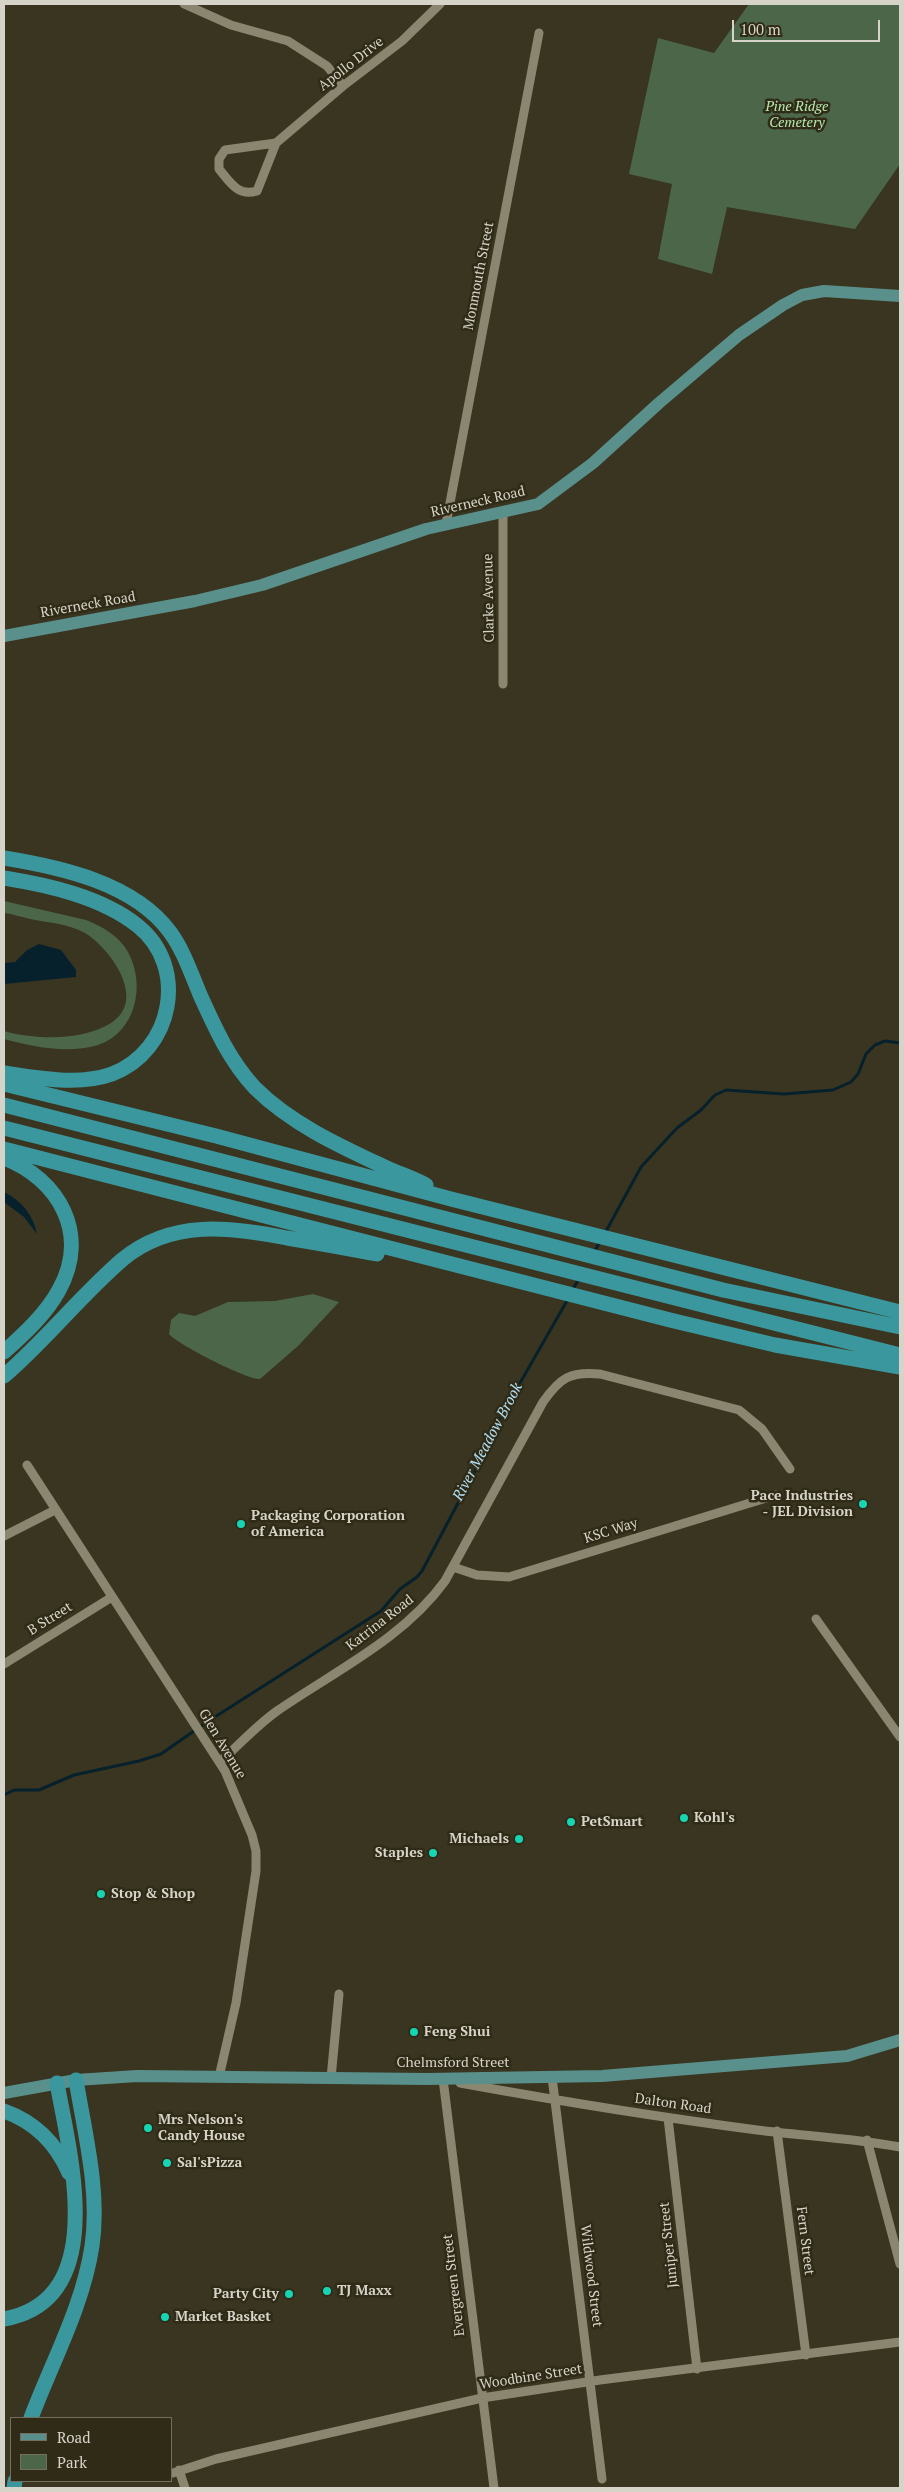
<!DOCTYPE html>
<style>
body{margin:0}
#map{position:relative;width:904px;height:2492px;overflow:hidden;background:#393520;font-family:"PT Serif",serif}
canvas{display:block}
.frame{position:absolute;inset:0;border:5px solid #d6d4c8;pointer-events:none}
.legend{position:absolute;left:10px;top:2417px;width:162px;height:65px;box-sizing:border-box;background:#2f2b17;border:1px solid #726f5e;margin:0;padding:6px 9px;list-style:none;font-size:15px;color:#d6d4c8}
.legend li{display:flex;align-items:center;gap:10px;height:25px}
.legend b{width:25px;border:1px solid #726f5e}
.scale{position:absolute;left:732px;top:20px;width:148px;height:22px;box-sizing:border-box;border:2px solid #d6d4c8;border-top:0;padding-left:6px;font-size:15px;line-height:18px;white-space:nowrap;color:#d6d4c8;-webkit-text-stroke:4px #2f2b17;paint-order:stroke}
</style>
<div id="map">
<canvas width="904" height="2492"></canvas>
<div class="frame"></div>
<ul class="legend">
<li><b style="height:6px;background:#5a908b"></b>Road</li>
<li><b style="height:14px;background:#4c6649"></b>Park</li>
</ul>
<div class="scale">100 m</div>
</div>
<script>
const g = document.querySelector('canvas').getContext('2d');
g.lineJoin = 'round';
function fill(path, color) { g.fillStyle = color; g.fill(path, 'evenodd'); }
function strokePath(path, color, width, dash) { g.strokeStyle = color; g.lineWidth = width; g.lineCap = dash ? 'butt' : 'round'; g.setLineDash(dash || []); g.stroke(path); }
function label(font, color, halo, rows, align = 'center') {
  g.font = font + ' "PT Serif",serif'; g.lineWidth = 5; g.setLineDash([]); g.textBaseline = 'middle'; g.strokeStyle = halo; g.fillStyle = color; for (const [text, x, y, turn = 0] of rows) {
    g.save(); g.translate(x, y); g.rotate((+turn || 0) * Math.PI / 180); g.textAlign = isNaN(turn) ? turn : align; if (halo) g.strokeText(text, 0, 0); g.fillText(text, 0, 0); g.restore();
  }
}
const green = new Path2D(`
 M 749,4 L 900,4 L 900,164 L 855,229 L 727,207 L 712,274 L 658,259 L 672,184 L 629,174 L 658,38 L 714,53 Z
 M 4,901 L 86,920 C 102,926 120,937 128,952 C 146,985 136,1032 98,1045 C 68,1054 33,1047 4,1039 L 4,1031 C 35,1040 82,1041 111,1023 C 148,1000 110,948 85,933 C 67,923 48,923 30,919 C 21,917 13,914 4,913 Z
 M 313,1294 L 339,1302 L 298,1346 L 260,1379 C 247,1380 177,1344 169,1334 L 171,1320 L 179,1313 L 195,1316 L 228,1302 L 275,1301 Z`);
const water = new Path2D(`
 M 39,944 L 61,950 L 76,970 L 76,977 L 4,984 L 4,963 L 15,962 L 27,950 Z
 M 4,1192 C 22,1201 33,1215 37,1234 L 24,1217 L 4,1202 Z`);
const stream = new Path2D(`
 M 605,1233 L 641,1167 L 677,1128 L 701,1110 L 715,1095 L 726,1090 L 784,1094 L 833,1090 L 851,1082 L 858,1074 L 866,1054 L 875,1045 L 885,1041 L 900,1043
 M 594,1252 L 601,1240
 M 573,1289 L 580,1277
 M 4,1795 L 14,1790 L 39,1790 L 74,1775 L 139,1761 L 161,1754 L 207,1722 L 381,1611 L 400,1589 L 417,1577 L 422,1571 L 475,1471 L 488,1439 L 568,1299`);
const minor = new Path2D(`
 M 184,4 L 231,25 L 288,41 L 327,66 L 343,86
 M 276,143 L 225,150 L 219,159 L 219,169 C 230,182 238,197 257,191 L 276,143 L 343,86 L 402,41 L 440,4
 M 503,513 L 503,684
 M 446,524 L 539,33
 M 27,1465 L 225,1771 L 252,1835 L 256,1851 L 256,1871 L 236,2003 L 219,2077
 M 4,1536 L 55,1510
 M 453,1567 L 477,1575 L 509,1577 L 776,1495
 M 816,1619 L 900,1737
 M 4,1664 L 112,1597
 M 220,1762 C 239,1745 256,1726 277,1711 C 335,1671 403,1639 445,1581 L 543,1402 C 560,1378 570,1371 600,1374 L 739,1410 L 762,1429 L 790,1469
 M 552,2077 L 602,2479
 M 331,2078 L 339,1994
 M 448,2080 L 443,2079 L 494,2488
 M 460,2083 C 559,2101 658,2117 757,2130 C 805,2136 853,2138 900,2147
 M 668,2118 L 697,2369
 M 777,2131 L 806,2355
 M 867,2140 L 900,2264
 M 179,2470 L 185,2488
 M 173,2473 L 216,2459 L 482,2398 L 600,2380 L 900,2342`);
const major = new Path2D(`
 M 4,636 L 195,601 L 262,585 L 426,529 L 538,504 L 593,463 L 659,403 L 739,335 L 783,305 L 802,295 L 824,291 L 900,296
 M 4,2093 L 76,2080 L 137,2076 L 427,2079 L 602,2076 L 847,2056 L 900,2040`);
const highway = new Path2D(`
 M 4,858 C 60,867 134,883 170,932 C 184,951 192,976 201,997 C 216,1030 230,1061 255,1088 C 291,1124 342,1147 387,1168 C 400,1174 413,1178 426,1185
 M 4,878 C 48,885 102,897 138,926 C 189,967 173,1051 112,1074 C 78,1086 39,1078 4,1073
 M 4,1084 L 216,1136 L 451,1199 L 900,1312
 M 4,1105 L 723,1290 L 900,1327
 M 4,1128 L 900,1355
 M 4,1149 L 670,1320 L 775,1345 L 900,1367
 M 4,1158 C 59,1179 90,1234 59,1290 C 46,1314 24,1334 4,1352
 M 4,1376 C 46,1340 81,1295 123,1259 C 172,1219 230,1227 287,1238 C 317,1243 347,1248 377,1254
 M 4,2111 C 35,2122 56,2143 69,2173
 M 4,2319 C 110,2300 70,2156 57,2083
 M 31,2418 C 52,2362 83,2306 92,2246 C 100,2192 85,2134 76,2080
 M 14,2488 L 15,2481`);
const markers = [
 [863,1504,5,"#16d5b3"],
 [241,1524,5,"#16d5b3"],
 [684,1818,5,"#16d5b3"],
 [571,1822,5,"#16d5b3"],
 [519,1839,5,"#16d5b3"],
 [433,1853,5,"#16d5b3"],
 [101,1894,5,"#16d5b3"],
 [414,2032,5,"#16d5b3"],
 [148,2128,5,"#16d5b3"],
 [167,2163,5,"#16d5b3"],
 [327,2291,5,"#16d5b3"],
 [289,2294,5,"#16d5b3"],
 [165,2317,5,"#16d5b3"]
];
const streetNames = [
 ["Apollo Drive",351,64,-38],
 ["Monmouth Street",479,276,-79],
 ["Riverneck Road",478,502,-13],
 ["Clarke Avenue",489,598,-91],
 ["Riverneck Road",88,605,-10],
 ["KSC Way",611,1531,-17],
 ["B Street",50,1619,-32],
 ["Katrina Road",380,1623,-38],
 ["Glen Avenue",222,1744,59],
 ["Chelmsford Street",453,2063],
 ["Dalton Road",673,2104,8],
 ["Fern Street",805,2241,83],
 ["Juniper Street",669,2245,-96],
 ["Wildwood Street",591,2276,83],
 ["Evergreen Street",454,2285,-97],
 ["Woodbine Street",531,2377,-9]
];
const parkNames = [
 ["Pine Ridge",797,107],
 ["Cemetery",797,123]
];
const poiNames = [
 ["Pace Industries",853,1496,"right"],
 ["- JEL Division",853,1512,"right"],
 ["Packaging Corporation",251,1516],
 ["of America",251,1532],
 ["Kohl's",694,1818],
 ["PetSmart",581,1822],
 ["Michaels",509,1839,"right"],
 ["Staples",423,1853,"right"],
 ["Stop & Shop",111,1894],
 ["Feng Shui",424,2032],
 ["Mrs Nelson's",158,2120],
 ["Candy House",158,2136],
 ["Sal'sPizza",177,2163],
 ["TJ Maxx",337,2291],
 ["Party City",279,2294,"right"],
 ["Market Basket",175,2317]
];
const waterNames = [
 ["River Meadow Brook",488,1442,-62]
];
fill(green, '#4c6649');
fill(water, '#06212c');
strokePath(stream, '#06212c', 3);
strokePath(minor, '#8b866f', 9);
strokePath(major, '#5a908b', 12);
strokePath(highway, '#3a979d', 15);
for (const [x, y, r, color] of markers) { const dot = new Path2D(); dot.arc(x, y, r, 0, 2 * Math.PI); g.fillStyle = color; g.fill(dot); strokePath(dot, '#2f2b17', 2); }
label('14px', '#d6d4c8', '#2f2b17', streetNames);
label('italic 14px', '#b7ebb2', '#2f2b17', parkNames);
label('bold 14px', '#d6d4c8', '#2f2b17', poiNames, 'left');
label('italic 15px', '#b3e1f7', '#2f2b17', waterNames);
</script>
